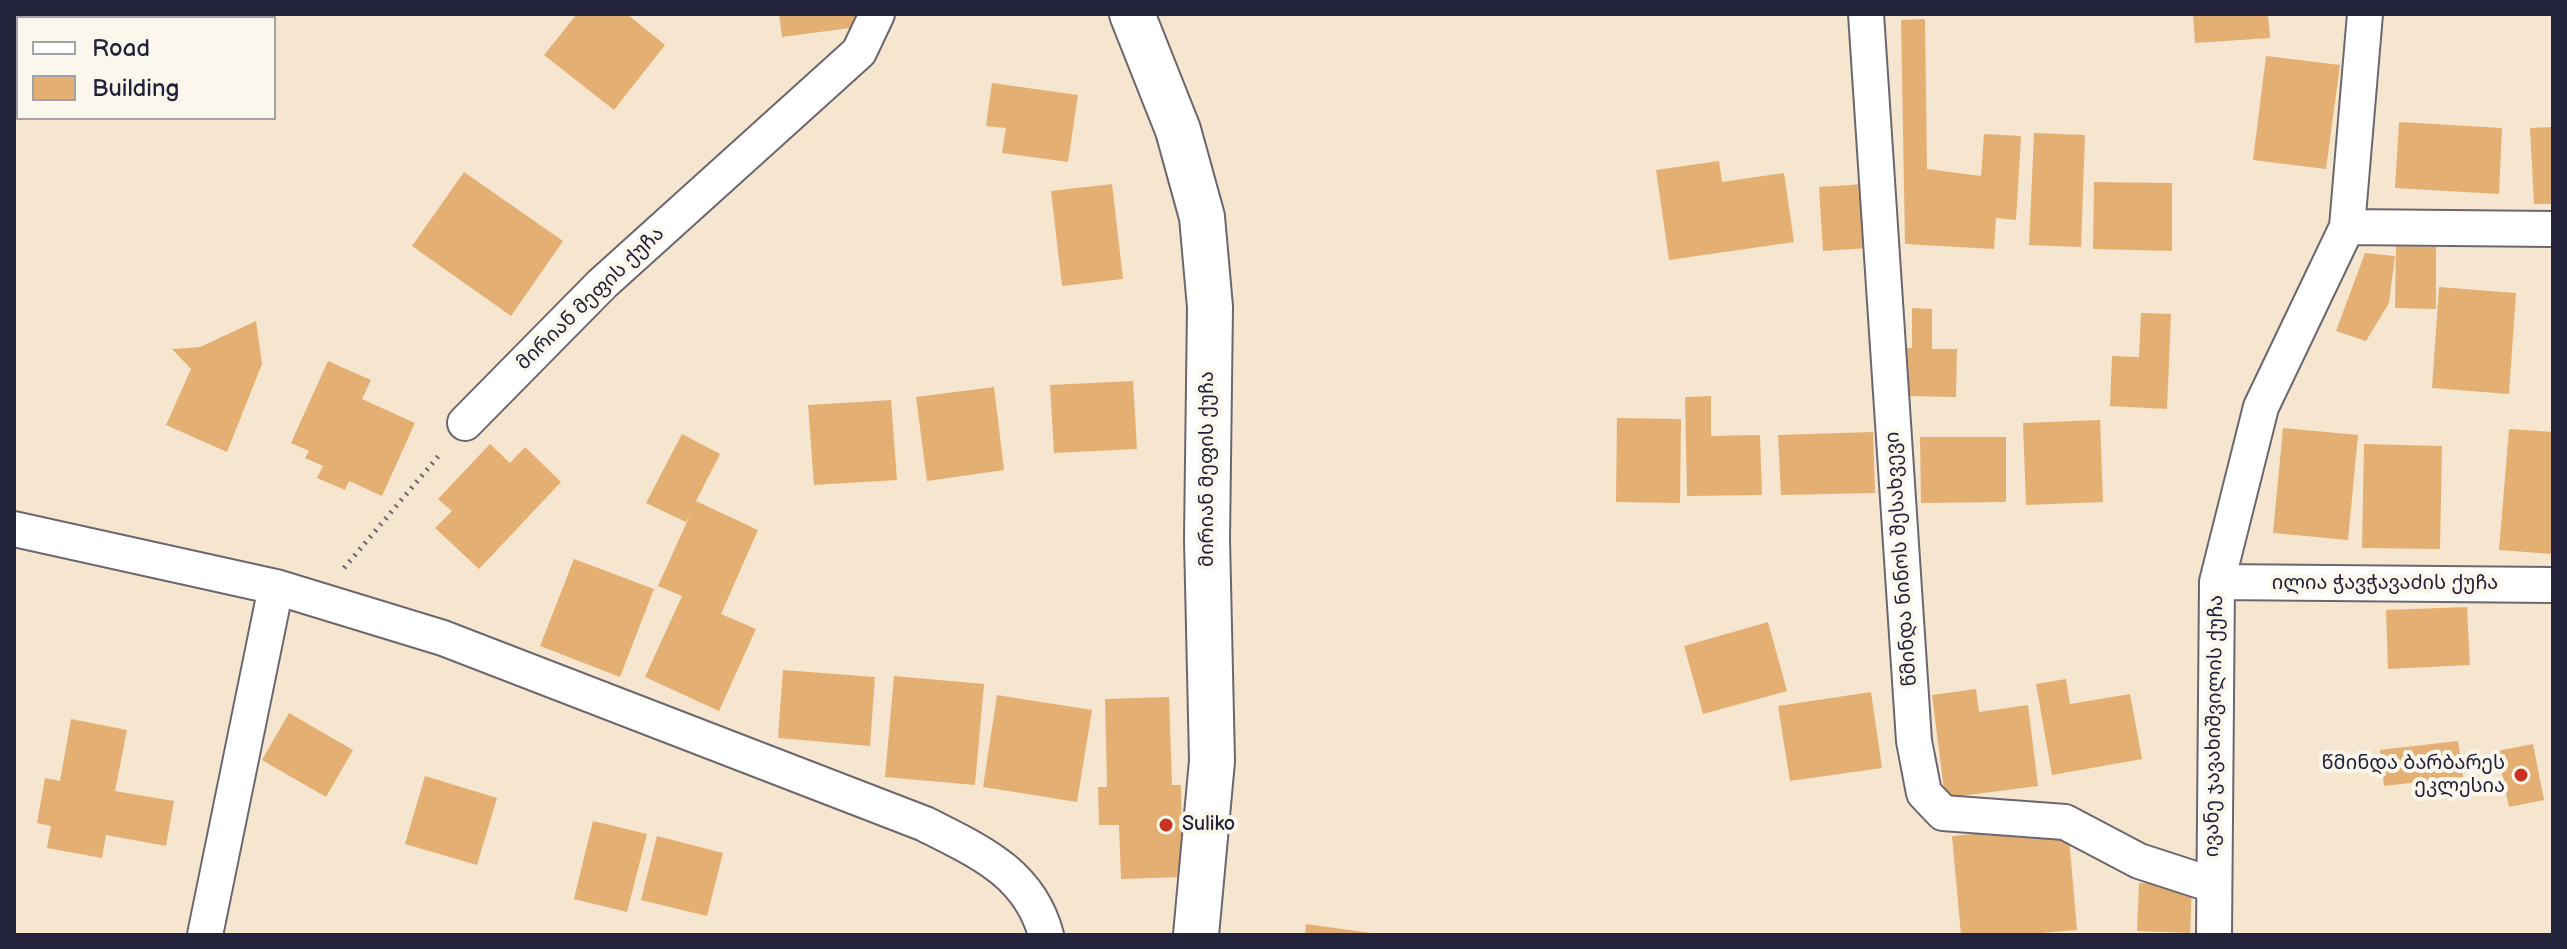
<!DOCTYPE html>
<meta charset="utf-8">
<style>
body{margin:0}
#map{position:relative;width:2567px;height:949px;overflow:hidden;background:#f6e6cf;font-family:"Balsamiq Sans",sans-serif}
canvas{display:block}
.frame{position:absolute;inset:0;border:16px solid #22223b;pointer-events:none}
.legend{position:absolute;left:16px;top:16px;width:260px;height:104px;box-sizing:border-box;background:#fbf7ec;border:2px solid #a4a2a5;margin:0;padding:10px 14px;list-style:none;font-size:24px;color:#22223b}
.legend li{display:flex;align-items:center;gap:16px;height:40px}
.legend b{width:40px;border:2px solid #a4a2a5}
</style>
<div id="map">
<canvas width="2567" height="949"></canvas>
<div class="frame"></div>
<ul class="legend">
<li><b style="height:10px;background:#fff"></b>Road</li>
<li><b style="height:22px;background:#e4af73"></b>Building</li>
</ul>
</div>
<script>
const g = document.querySelector('canvas').getContext('2d');
g.lineJoin = 'round';
function fill(path, color) { g.fillStyle = color; g.fill(path, 'evenodd'); }
function strokePath(path, color, width, dash) { g.strokeStyle = color; g.lineWidth = width; g.lineCap = dash ? 'butt' : 'round'; g.setLineDash(dash || []); g.stroke(path); }
function label(font, color, halo, rows, align = 'center') {
  g.font = font + ' "Balsamiq Sans","Noto Sans Georgian",sans-serif'; g.lineWidth = 8; g.setLineDash([]); g.textBaseline = 'middle'; g.strokeStyle = halo; g.fillStyle = color; for (const [text, x, y, turn = 0] of rows) {
    g.save(); g.translate(x, y); g.rotate((+turn || 0) * Math.PI / 180); g.textAlign = isNaN(turn) ? turn : align; if (halo) g.strokeText(text, 0, 0); g.fillText(text, 0, 0); g.restore();
  }
}
const building = new Path2D(`
 M 577,14 L 627,14 L 665,45 L 614,110 L 544,55 Z
 M 779,14 L 863,14 L 865,26 L 782,37 Z
 M 2193,14 L 2268,14 L 2270,38 L 2195,43 Z
 M 1925,19 L 1927,169 L 1981,176 L 1984,134 L 2021,136 L 2016,220 L 1996,218 L 1994,249 L 1905,244 L 1901,20 Z
 M 2266,56 L 2340,65 L 2326,169 L 2253,160 Z
 M 992,83 L 1078,95 L 1068,162 L 1002,153 L 1006,128 L 986,126 Z
 M 2399,122 L 2502,128 L 2499,194 L 2395,188 Z
 M 2553,127 L 2553,204 L 2534,204 L 2530,128 Z
 M 2034,133 L 2085,135 L 2081,247 L 2029,245 Z
 M 1719,161 L 1722,182 L 1784,173 L 1794,242 L 1669,260 L 1656,170 Z
 M 464,172 L 563,241 L 511,316 L 412,246 Z
 M 2094,182 L 2172,183 L 2172,251 L 2093,249 Z
 M 1112,184 L 1123,279 L 1062,286 L 1051,191 Z
 M 1864,184 L 1868,248 L 1823,251 L 1819,187 Z
 M 2396,246 L 2436,247 L 2436,309 L 2395,308 Z
 M 2365,253 L 2395,256 L 2389,303 L 2366,341 L 2336,331 Z
 M 2439,287 L 2516,293 L 2509,394 L 2432,388 Z
 M 1912,308 L 1932,309 L 1932,349 L 1957,349 L 1956,397 L 1906,396 L 1907,348 L 1912,348 Z
 M 2141,313 L 2171,314 L 2167,409 L 2110,406 L 2112,356 L 2139,357 Z
 M 256,321 L 262,364 L 227,452 L 166,425 L 191,369 L 172,349 L 200,347 Z
 M 328,361 L 371,380 L 362,399 L 415,423 L 382,496 L 349,481 L 345,490 L 317,478 L 323,466 L 305,458 L 309,451 L 291,443 Z
 M 1133,381 L 1137,449 L 1054,453 L 1050,385 Z
 M 994,387 L 1004,470 L 927,481 L 916,397 Z
 M 1711,396 L 1711,436 L 1760,435 L 1762,495 L 1687,496 L 1685,397 Z
 M 891,400 L 897,480 L 814,485 L 808,405 Z
 M 1617,418 L 1681,419 L 1680,503 L 1616,502 Z
 M 2100,420 L 2103,502 L 2026,505 L 2023,423 Z
 M 2283,428 L 2358,435 L 2348,540 L 2273,533 Z
 M 2509,429 L 2553,432 L 2553,554 L 2499,550 Z
 M 1873,432 L 1875,493 L 1781,495 L 1778,435 Z
 M 682,434 L 720,454 L 696,501 L 758,530 L 721,614 L 756,629 L 719,711 L 645,677 L 682,596 L 658,586 L 690,515 L 686,522 L 646,503 Z
 M 1920,437 L 2006,437 L 2006,502 L 1921,503 Z
 M 490,444 L 510,463 L 525,447 L 561,482 L 479,569 L 435,528 L 452,511 L 438,499 Z
 M 2364,444 L 2442,446 L 2440,549 L 2362,548 Z
 M 574,559 L 654,589 L 620,677 L 540,646 Z
 M 2467,607 L 2470,665 L 2388,669 L 2386,610 Z
 M 1768,622 L 1787,691 L 1703,714 L 1684,646 Z
 M 783,670 L 875,677 L 870,746 L 778,738 Z
 M 894,676 L 984,684 L 975,785 L 885,777 Z
 M 2066,679 L 2070,704 L 2130,694 L 2142,759 L 2052,775 L 2036,684 Z
 M 1976,689 L 1979,712 L 2028,705 L 2038,786 L 1945,798 L 1932,695 Z
 M 1871,692 L 1882,768 L 1790,781 L 1778,706 Z
 M 997,695 L 1092,710 L 1077,802 L 983,787 Z
 M 1169,697 L 1172,785 L 1181,785 L 1183,877 L 1121,879 L 1119,825 L 1099,825 L 1098,787 L 1107,787 L 1105,699 Z
 M 289,713 L 353,750 L 326,797 L 262,760 Z
 M 71,719 L 127,730 L 115,791 L 174,801 L 166,846 L 106,835 L 102,858 L 47,848 L 51,826 L 37,823 L 45,778 L 60,781 Z
 M 2458,741 L 2463,777 L 2384,786 L 2380,750 Z
 M 2533,744 L 2544,800 L 2509,807 L 2497,751 Z
 M 425,776 L 497,798 L 477,865 L 405,844 Z
 M 593,821 L 647,834 L 627,912 L 574,899 Z
 M 2068,826 L 2077,930 L 2019,935 L 1961,935 L 1952,836 Z
 M 657,836 L 723,853 L 707,916 L 641,900 Z
 M 2139,883 L 2192,885 L 2190,933 L 2137,931 Z
 M 1306,924 L 1371,933 L 1370,935 L 1305,935 Z`);
const path = new Path2D(`
 M 344,568 L 441,453`);
const street = new Path2D(`
 M 1866,14 L 1914,741 L 1924,793 L 1943,813 L 2065,822 L 2139,861 L 2213,885
 M 2347,227 L 2553,229
 M 465,423 L 602,284 L 859,52 L 877,14
 M 14,529 L 276,587 L 443,638 L 925,824 C 978,851 1029,872 1046,935
 M 2217,582 L 2553,585
 M 205,935 L 276,587
 M 2214,935 L 2217,582 L 2261,407 L 2347,227 L 2365,14`);
const secondary = new Path2D(`
 M 1132,14 L 1178,130 L 1202,217 L 1210,307 L 1207,539 L 1212,761 L 1196,935`);
const markers = [
 [2521,775,8,"#c8321e"],
 [1166,825,8,"#c8321e"]
];
const streetNames = [
 ["მირიან მეფის ქუჩა",591,299,-44],
 ["მირიან მეფის ქუჩა",1208,469,-90],
 ["წმინდა ნინოს შესახვევი",1902,559,-94],
 ["ილია ჭავჭავაძის ქუჩა",2385,584],
 ["ივანე ჯავახიშვილის ქუჩა",2215,726,-89]
];
const poiNames = [
 ["წმინდა ბარბარეს",2505,764],
 ["ეკლესია",2505,787],
 ["Suliko",1182,825,"left"]
];
fill(building, '#e4af73');
strokePath(street, '#6c676f', 38);
strokePath(secondary, '#6c676f', 48);
strokePath(path, '#6c676f', 5, [2, 6]);
strokePath(street, '#fff', 34);
strokePath(secondary, '#fff', 44);
for (const [x, y, r, color] of markers) { const dot = new Path2D(); dot.arc(x, y, r, 0, 2 * Math.PI); g.fillStyle = color; g.fill(dot); strokePath(dot, '#fbf7ec', 3); }
label('20px', '#22223b', '#fbf7ec', streetNames);
label('20px', '#22223b', '#fbf7ec', poiNames, 'right');
</script>
